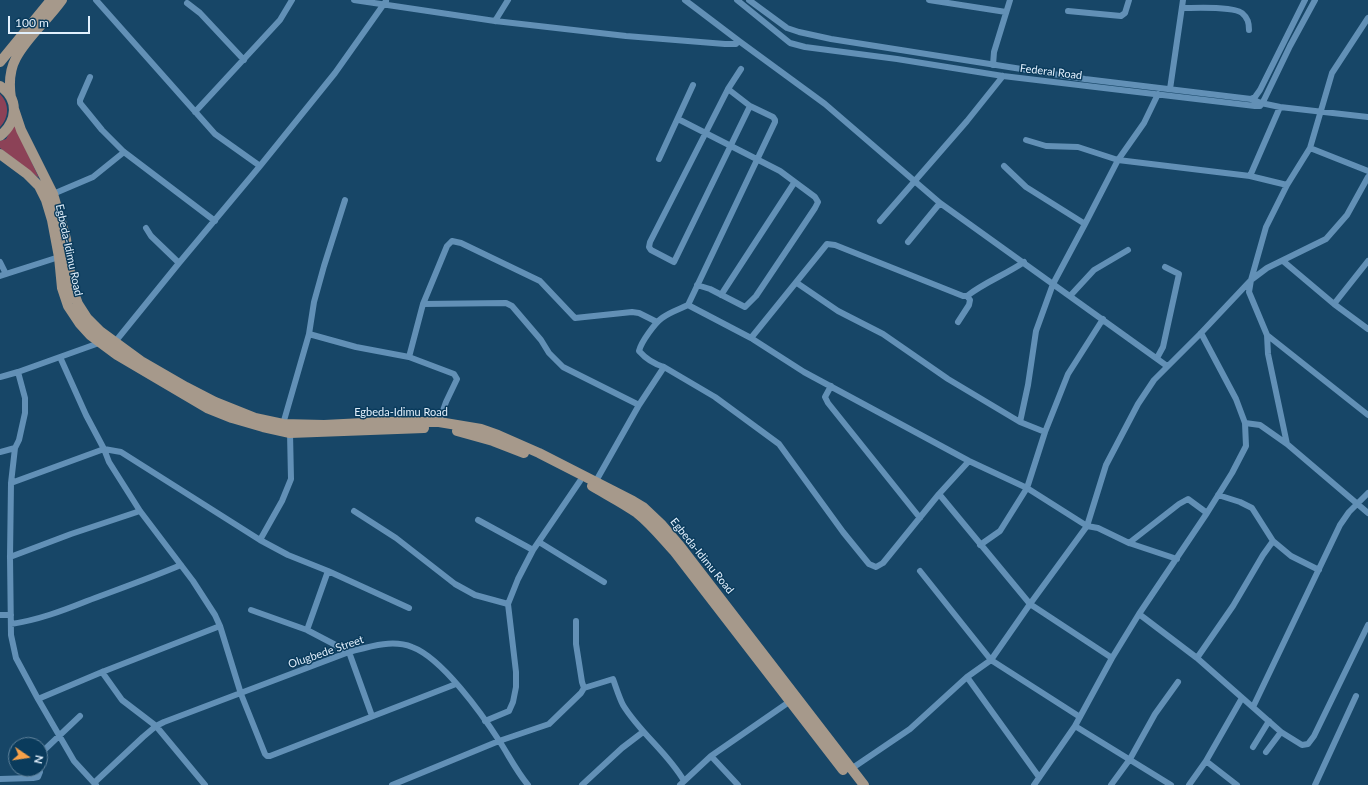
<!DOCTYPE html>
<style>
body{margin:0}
#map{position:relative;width:1368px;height:785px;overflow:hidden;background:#174667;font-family:Lato,sans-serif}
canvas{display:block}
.north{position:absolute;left:8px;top:737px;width:40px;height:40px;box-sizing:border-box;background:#0a3b5c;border:1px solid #60839c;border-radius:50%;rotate:103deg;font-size:11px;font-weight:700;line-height:16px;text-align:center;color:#e2f0fd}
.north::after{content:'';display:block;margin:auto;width:14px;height:18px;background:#f7a149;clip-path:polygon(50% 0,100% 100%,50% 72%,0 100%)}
.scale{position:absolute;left:8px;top:16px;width:82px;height:18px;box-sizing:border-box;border:2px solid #e2f0fd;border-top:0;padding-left:5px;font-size:12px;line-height:14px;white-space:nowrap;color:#e2f0fd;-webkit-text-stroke:3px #0a3b5c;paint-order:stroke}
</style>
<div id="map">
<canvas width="1368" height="785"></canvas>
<div class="north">N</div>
<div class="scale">100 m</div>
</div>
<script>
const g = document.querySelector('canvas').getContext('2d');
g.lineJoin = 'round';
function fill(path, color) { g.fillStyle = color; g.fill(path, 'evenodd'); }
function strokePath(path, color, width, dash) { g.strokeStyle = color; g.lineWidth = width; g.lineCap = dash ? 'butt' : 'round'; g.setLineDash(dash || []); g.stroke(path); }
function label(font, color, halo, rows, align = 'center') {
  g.font = font + ' Lato,sans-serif'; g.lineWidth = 3; g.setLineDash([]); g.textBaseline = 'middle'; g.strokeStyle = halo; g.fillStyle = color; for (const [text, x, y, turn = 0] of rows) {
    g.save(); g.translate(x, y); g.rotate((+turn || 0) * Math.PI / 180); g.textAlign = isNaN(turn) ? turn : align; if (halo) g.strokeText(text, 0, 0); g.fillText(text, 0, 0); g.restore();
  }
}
const green = new Path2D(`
 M 0,94 C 10,104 9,118 0,127 Z
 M 14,124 L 39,178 L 0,148 L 0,141 L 6,139 Z`);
const street = new Path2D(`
 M 96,0 L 215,134 L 260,166
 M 354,0 L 495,21 L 626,36 L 725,44 L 736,44 L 739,41 L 685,0
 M 737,0 L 790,43 L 805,47 L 897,59 L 1003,76 L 1255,106 L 1260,106 L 1264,100 L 1290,46 L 1315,0
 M 749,0 L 787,28 L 799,32 L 831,39 L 1085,79 L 1251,99 L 1261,103 L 1280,107 L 1368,117
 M 929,0 L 1006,12
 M 187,3 L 200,13 L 244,60
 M 1182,8 C 1196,8 1233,6 1242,13 C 1248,18 1249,23 1249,30
 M 1068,11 L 1121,16 L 1125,13 L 1129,0
 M 495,21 L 508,0
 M 739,41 L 825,104 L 940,203 L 1167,366
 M 993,65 L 994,52 L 1010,0
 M 90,77 L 80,100 L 80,103 L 102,130 L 124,152 L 215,221
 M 728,89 L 741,69
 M 1170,89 L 1183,0
 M 1251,99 L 1255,97 L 1260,90 L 1305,0
 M 750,106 L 674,262 L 651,250 L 649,247 L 650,242 L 728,89 L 750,106 L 773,117 L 775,120 L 775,122 L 688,305 C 680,309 670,312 662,318 C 655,323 641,342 639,351 C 646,359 654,364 664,367 L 715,397 L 779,444 L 843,532 L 869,564 L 876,567 L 883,563 L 939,494 L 969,461
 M 195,112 L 280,20 L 292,0
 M 678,119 L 780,171 L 815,197 L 818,202 L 815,208 L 756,296 L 745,307 L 710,289 L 697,285
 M 1026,140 L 1046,146 L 1078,147 L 1118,160 L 1250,176 L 1287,185
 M 1310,148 L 1368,171
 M 659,159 L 693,85
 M 1004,166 L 1026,187 L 1085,224
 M 1250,176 L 1280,107
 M 53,194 L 93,177 L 124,152
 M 880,221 L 967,121 L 1003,76
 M 146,228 L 151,236 L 179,263
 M 908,242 L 940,203
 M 1283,261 L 1334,304 L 1368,329
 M 0,262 L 6,274
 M 0,276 L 59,257
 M 797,283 L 838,311 L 883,334 L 948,379 L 1020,422 L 1045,432
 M 721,295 L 794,183
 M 1070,296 L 1094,270 L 1128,250
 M 423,304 L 506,303 L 512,306 L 541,340 L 549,353 L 563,367 L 639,405
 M 1334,304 L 1368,261
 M 688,305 L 751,338 L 804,372 L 969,461 L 1027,488 L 1087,526 L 1098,528 L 1129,543 L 1177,559
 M 958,322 L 969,305 L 970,300 L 967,296
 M 309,334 L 356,347 L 409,357 L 454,374 L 457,379 L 446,402 L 439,422
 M 1267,335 L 1368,415
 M 751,338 L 827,244 L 835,245 L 963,296 L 967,296 C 985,282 1005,275 1024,262
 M 115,342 L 179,263 L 260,166 L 335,73 L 386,1
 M 60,357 L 86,415 L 104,449 L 109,462 L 140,511 L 193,581 L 215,615 L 220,626 L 241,694 L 265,754 L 267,756 L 270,756 L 456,684
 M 409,357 L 423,304 L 447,246 L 452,241 L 461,243 L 540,281 L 575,318 L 632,312 L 639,313 L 657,322
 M 1157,358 L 1163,347 L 1179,274 L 1165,267
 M 18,372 L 25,398 L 25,413 L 19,440 L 15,448 L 11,483 L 10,557 L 11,635 L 16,658 L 38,699 L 74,761 L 96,785
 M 0,377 L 18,372 L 99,343
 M 831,386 L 825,397 L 828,403 L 920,518
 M 1020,422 L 1028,385 L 1036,331 L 1053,284 L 1085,224 L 1118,160 L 1144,123 L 1158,94
 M 1245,423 L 1260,425 L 1287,444 L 1368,513
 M 283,424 L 309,334 L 314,302 L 324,266 L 345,200
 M 1287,444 L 1268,354 L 1267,335 L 1249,292 L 1251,280 L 1266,227 L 1287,185 L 1310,148 L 1332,73 L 1368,18
 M 0,452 L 15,448
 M 596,481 L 639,405 L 664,367
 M 11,483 L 104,449 L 121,452 L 260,540 L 288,555 L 328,571 L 409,608
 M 939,494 L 1030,604 L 1112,658
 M 1218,495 L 1240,502 L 1252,508 L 1273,541
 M 354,511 L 396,538 L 455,584 L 475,595 L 508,604
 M 478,520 L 533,550
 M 260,540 L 282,501 L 291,479 L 290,433
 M 539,542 L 604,582
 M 1129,543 L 1179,504 L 1188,499 L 1207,513
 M 980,545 L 1000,531 L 1027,488 L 1045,432 L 1068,374 L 1103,319
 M 10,557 L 71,534 L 140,511
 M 920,571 L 991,660 L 1080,717
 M 251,610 L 307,630 L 349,652 L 372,716
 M 1139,614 L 1197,658 L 1281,732 L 1302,745 L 1308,744 L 1314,736 L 1368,625
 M 0,615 L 11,615
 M 576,621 L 576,644 L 582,682 L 584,688
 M 11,624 C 38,620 62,611 87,601 C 119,589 150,578 181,565
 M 307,630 L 328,571
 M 1197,658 L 1233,606 L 1263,555 L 1273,541 L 1291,556 L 1319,570
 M 102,672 L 122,700 L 156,726 L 205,785
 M 967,677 L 1039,777
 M 38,699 L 102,672 L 220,626
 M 1253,707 L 1340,525 L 1349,512 L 1368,493
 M 485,721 L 509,711 L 513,702 L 516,687 L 516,672 L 508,604 L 518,579 L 533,550 L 580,481
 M 1075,726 L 1171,785
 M 1253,747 L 1269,721
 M 1266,752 L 1281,732
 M 40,754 L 80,716
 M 711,756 L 738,785
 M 1206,761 L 1237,785
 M 851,769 L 910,729 L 967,677 L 991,660 L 1030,604 L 1087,526 L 1106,465 L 1138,404 L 1154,380 L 1201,333 L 1251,280 L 1267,268 L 1326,239 L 1347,215 L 1368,177
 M 0,779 L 33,778 L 38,777 L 40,772 L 39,769
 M 94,783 L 143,737 L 156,726 L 164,722 L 349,652 C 368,647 392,639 412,647 C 442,658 482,714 500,742 C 509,756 517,772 528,785
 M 392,785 L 499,741 L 549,724 L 581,693 L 584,688 L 613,679 C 616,687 619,697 623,705 C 640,733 668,753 684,781
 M 582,785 L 622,748 L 643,732
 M 680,785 L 711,756 L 789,702
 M 1034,785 L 1075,726 L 1112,658 L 1139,614 L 1207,513 L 1232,473 L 1246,446 L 1245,423 L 1236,399 L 1201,333
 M 1111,785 L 1130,759 L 1155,714 L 1178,682
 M 1189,785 L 1206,761 L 1242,698
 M 1315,785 L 1356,696`);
const primary = new Path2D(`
 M 0,62 L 51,0
 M 0,86 C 20,99 17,122 0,136
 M 11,98 C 9,85 9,71 16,58 C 27,37 48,20 62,0
 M 14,109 L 21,130 L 53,194 L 66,239 L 72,288 L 78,304 L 87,318 L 100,331 L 141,361 L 186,387 L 215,402 L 255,418 L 283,424 L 324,425 L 383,422 L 439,422 L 481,429 L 498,435 L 539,453 L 633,501 L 643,507 L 662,525 L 680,546 L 864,785
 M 0,154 L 27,174 L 39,186 L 46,200 L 52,220 L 59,257 L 62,288 L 68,306 L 80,324 L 90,335 L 117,355 L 207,408 L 232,418 L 263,427 L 290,433 L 424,428
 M 457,431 L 493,441 L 524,453
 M 592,486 C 607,495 623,503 637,513 C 651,524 662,538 674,551 L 843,770`);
const streetNames = [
 ["Federal Road",1051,72,7],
 ["Egbeda-Idimu Road",69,250,78],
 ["Egbeda-Idimu Road",401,412],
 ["Egbeda-Idimu Road",702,556,51],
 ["Olugbede Street",326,652,-19]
];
fill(green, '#8c4257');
strokePath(street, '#6290b6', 6);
strokePath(primary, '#a6998b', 10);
label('11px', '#e2f0fd', '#0a3b5c', streetNames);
</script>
